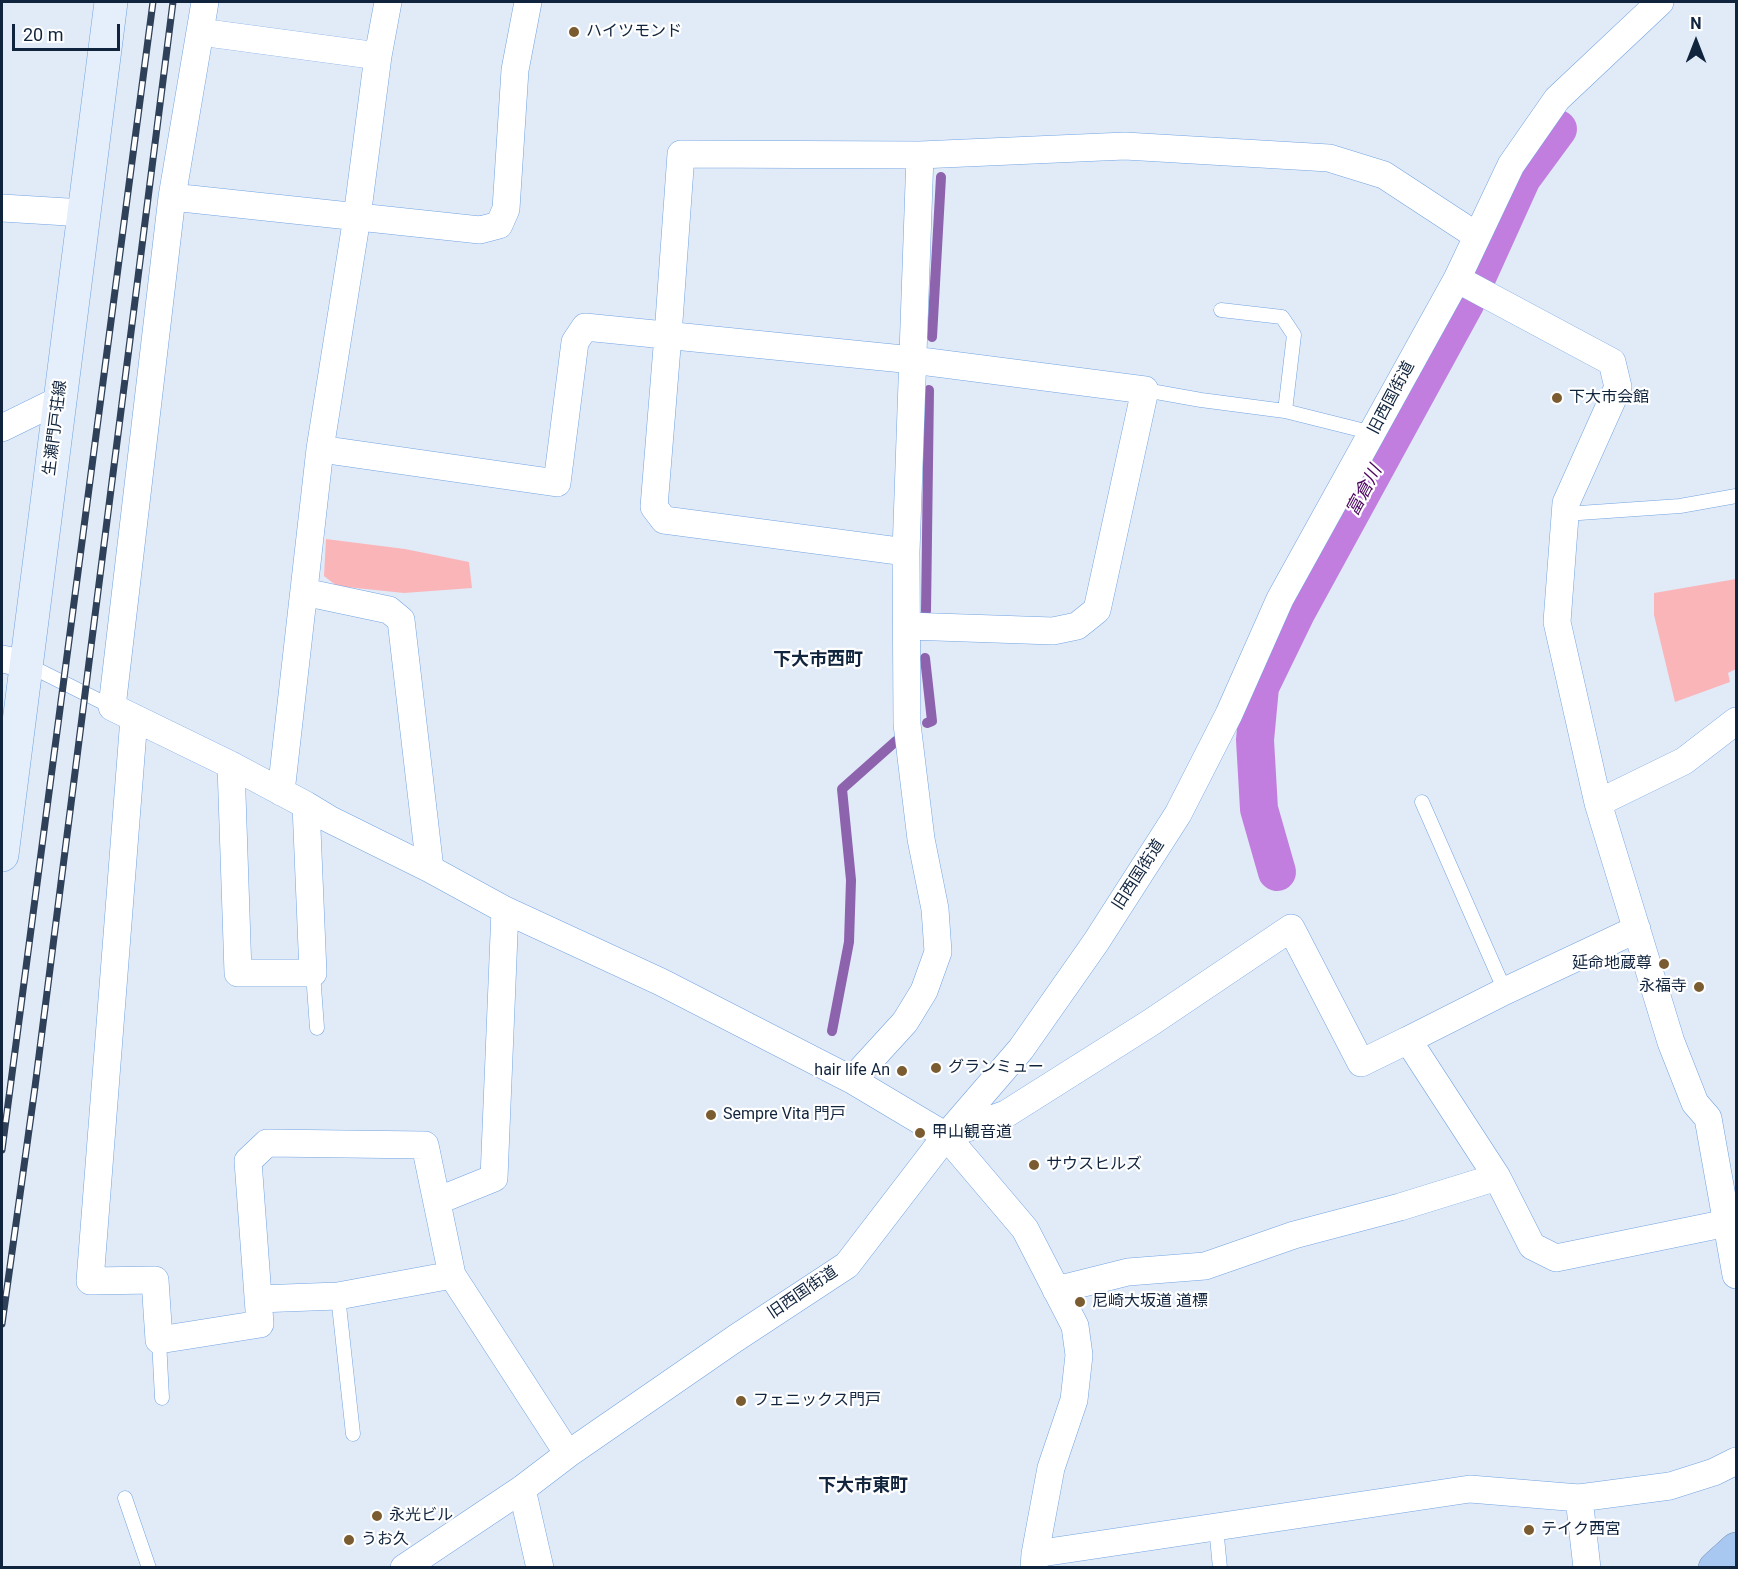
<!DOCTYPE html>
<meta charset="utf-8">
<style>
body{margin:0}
#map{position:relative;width:1738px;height:1569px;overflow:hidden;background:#e1ebf8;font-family:Roboto,sans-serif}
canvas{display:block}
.frame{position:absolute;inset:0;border:3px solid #11243d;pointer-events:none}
.north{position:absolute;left:1666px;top:12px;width:60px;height:60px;-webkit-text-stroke:4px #fff;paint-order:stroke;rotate:0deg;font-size:16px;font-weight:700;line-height:24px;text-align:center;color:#11243d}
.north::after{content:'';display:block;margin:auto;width:21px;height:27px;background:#11243d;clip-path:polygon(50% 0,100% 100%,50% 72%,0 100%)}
.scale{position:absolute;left:12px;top:24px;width:108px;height:27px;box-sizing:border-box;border:3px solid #11243d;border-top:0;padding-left:8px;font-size:18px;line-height:21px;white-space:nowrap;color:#11243d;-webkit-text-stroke:4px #fff;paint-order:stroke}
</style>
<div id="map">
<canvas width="1738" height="1569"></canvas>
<div class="frame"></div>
<div class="north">N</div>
<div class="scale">20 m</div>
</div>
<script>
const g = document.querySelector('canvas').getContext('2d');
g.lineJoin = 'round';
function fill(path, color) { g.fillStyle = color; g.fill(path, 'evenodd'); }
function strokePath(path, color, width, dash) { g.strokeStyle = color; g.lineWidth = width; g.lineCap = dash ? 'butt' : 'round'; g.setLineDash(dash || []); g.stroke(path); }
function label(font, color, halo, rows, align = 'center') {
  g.font = font + ' Roboto,"Noto Sans JP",sans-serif'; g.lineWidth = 4.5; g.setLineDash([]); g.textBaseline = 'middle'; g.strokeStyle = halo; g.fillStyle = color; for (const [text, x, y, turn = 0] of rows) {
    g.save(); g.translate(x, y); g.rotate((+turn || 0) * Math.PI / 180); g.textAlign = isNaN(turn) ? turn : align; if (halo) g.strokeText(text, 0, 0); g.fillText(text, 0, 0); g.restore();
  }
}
const green = new Path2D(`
 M 326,539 L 405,549 L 469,562 L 472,588 L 404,593 L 337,586 L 324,576 Z
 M 1736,579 L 1736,669 L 1728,673 L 1730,682 L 1675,702 L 1654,615 L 1654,593 Z`);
const stream = new Path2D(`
 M 932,337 L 941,177
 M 926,611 L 929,390
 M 925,658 L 932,721 L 927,723
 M 832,1031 L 849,942 L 851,880 L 842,789 L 896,741`);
const canal = new Path2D(`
 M 1277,872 L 1259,809 L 1255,740 L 1260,687 L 1296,613 L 1465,304 L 1522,178 L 1558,129`);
const lane = new Path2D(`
 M 1221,310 L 1282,317 L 1294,335 L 1285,411
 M 1145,390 L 1201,400 L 1285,411 L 1373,433
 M 1565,514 L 1680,506 L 1736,496
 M 26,664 L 112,707
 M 1422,802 L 1505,991
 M 313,973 L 317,1028
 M 338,1296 L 353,1434
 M 159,1340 L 162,1398
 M 125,1498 L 149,1568
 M 1216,1527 L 1220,1568`);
const street = new Path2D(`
 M 205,2 L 172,197 L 112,707 L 231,765 L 306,805 L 329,819 L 430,869 L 505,910 L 661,982 L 852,1080 L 946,1136 L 1025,1229 L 1075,1326 L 1079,1355 L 1074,1400 L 1051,1468 L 1035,1554 L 1034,1568
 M 200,32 L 378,56
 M 172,197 L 480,230 L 499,225 L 506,209 L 515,70 L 528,2
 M 2,208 L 84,213
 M 1457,279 L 1612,362 L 1618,387 L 1566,503 L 1557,622 L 1598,803 L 1671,1042 L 1695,1103 L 1708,1118 L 1736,1275
 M 2,428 L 59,400
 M 320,449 L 557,483 L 575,342 L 585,327 L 913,360 L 1145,390 L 1097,610 L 1077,626 L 1053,631 L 907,626
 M 906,552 L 664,520 L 654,507 L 668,335 L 681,154 L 920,155 L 1125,146 L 1329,158 L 1384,175 L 1477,236
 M 304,592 L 389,610 L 401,620 L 430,869
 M 2,659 L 26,664
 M 134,718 L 90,1281 L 155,1280 L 159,1340 L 260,1324 L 248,1161 L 267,1143 L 425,1145 L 452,1275 L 568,1454
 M 231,765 L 238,973 L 313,973 L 306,805
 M 281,792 L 320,449 L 357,217 L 378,56 L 388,2
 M 1598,803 L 1684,761 L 1736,721
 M 852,1080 L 905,1022 L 924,991 L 938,952 L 935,909 L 921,839 L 907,724 L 906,552 L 920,155
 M 947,1135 L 1006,1114 L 1150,1023 L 1291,928 L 1361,1063 L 1408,1040
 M 1497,1177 L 1532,1246 L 1556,1258 L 1727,1223
 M 437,1201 L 494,1178 L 505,910
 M 1056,1290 L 1128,1272 L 1205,1266 L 1294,1235 L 1400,1207 L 1497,1177 L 1408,1040 L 1505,991 L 1637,929
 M 258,1299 L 338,1296 L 452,1275
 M 522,1489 L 540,1568
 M 1579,1498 L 1587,1568
 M 1035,1554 L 1470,1489 L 1579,1498 L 1670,1486 L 1714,1472 L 1736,1461
 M 404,1568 L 522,1489 L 568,1454 L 736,1338 L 847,1265 L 946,1136 L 1021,1049 L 1096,942 L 1178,814 L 1229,714 L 1280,599 L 1457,279 L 1511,165 L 1557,99 L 1660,2`);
const secondary = new Path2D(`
 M 2,855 L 111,2`);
const highway = new Path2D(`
 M 1715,1568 L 1736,1549`);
const rail = new Path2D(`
 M 2,1150 L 153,2
 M 2,1324 L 35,1087 L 173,2`);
const markers = [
 [574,32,6,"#7a5c30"],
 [1557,398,6,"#7a5c30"],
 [1664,964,6,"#7a5c30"],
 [1699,987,6,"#7a5c30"],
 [936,1068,6,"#7a5c30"],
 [902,1071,6,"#7a5c30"],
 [711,1115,6,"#7a5c30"],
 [920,1133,6,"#7a5c30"],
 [1034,1165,6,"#7a5c30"],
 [1080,1302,6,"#7a5c30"],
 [741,1401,6,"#7a5c30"],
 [377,1516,6,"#7a5c30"],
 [1529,1530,6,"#7a5c30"],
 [349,1540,6,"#7a5c30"]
];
const poiNames = [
 ["ハイツモンド",586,32],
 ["下大市会館",1569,398],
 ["延命地蔵尊",1652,964,"right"],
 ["永福寺",1687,987,"right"],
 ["グランミュー",948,1068],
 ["hair life An",890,1071,"right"],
 ["Sempre Vita 門戸",723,1115],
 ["甲山観音道",932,1133],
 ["サウスヒルズ",1046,1165],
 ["尼崎大坂道 道標",1092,1302],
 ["フェニックス門戸",753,1401],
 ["永光ビル",389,1516],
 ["テイク西宮",1541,1530],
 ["うお久",361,1540]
];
const streetNames = [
 ["旧西国街道",1392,398,-62],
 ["生瀬門戸荘線",56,428,-83],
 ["旧西国街道",1139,875,-57],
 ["旧西国街道",803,1293,-34]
];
const waterNames = [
 ["富倉川",1365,491,-62]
];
const neighbourhoodNames = [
 ["下大市西町",818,660],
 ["下大市東町",863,1486]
];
fill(green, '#fab5b9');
strokePath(stream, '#8d63ae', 10);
strokePath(canal, '#c27ede', 38);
strokePath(lane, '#72a3e2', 15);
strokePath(street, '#72a3e2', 28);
strokePath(secondary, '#72a3e2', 34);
strokePath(highway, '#748fb2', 34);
strokePath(lane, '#fff', 14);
strokePath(street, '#fff', 27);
strokePath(secondary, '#e5eefb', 33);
strokePath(highway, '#a9c8f1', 33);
strokePath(rail, '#2f4158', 7);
strokePath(rail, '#fff', 4.5, [14]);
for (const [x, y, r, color] of markers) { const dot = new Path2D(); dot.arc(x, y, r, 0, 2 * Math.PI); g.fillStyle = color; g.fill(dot); strokePath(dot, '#fff', 2); }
label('16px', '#11243d', '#fff', poiNames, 'left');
label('16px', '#11243d', '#fff', streetNames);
label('italic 18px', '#4c0761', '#fff', waterNames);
label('bold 18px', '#11243d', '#fff', neighbourhoodNames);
</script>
